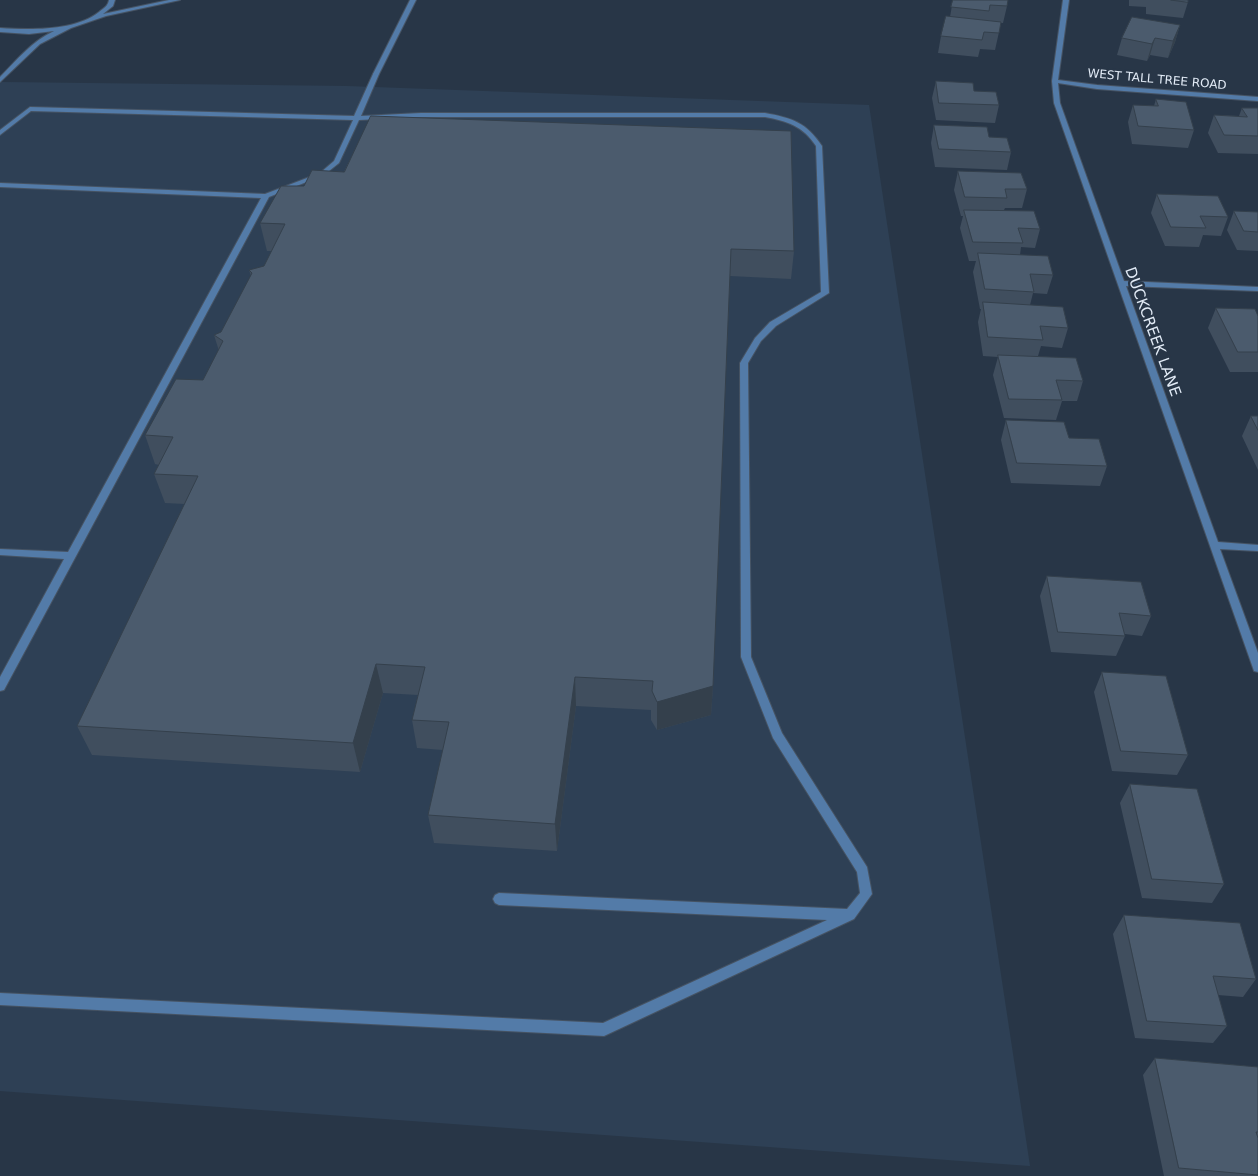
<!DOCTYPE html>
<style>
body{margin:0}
canvas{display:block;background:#283647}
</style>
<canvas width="1258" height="1176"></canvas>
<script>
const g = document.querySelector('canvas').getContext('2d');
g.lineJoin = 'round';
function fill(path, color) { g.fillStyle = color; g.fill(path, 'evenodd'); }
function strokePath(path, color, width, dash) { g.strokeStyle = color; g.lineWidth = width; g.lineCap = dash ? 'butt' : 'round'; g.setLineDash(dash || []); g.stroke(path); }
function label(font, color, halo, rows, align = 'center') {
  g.font = font + ' "DejaVu Sans",sans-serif'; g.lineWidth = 5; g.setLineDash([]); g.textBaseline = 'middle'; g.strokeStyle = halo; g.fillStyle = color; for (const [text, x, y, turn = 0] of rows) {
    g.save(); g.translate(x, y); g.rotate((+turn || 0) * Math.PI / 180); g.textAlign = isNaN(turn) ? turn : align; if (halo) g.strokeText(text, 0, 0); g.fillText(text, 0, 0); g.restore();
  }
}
const built = new Path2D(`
 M 0,82 L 346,86 L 869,105 L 1030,1166 L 0,1091 Z`);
const service = new Path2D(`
 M 376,72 L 379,74 L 361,116 L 421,113 L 765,113 C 792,118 806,122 822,146 L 829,293 L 776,326 L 761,341 L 748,363 L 751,657 L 782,733 L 867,867 L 872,894 L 854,919 L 604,1036 L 0,1005 L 0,993 L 603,1023 L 827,920 L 499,905 L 495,903 L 493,899 L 495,895 L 499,893 L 847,909 L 860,893 L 857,872 L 773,738 L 741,657 L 740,363 L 755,338 L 770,322 L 821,292 L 816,146 C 803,126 787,121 765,117 L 421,117 L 359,120 L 339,163 L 324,175 L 269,197 L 4,690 L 0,691 L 0,677 L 64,559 L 0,555 L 0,549 L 68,552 L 261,198 L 0,187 L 0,183 L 265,194 L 320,173 L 334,161 L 353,120 L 31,111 L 0,135 L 0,130 L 30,107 L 354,116 L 373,74 Z`);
const minor = new Path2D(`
 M 109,0 L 115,0 L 113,6 L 103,14 L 169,0 L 180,0 L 106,16 L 71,28 L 40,44 L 0,82 L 0,77 C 17,60 32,41 54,31 L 29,34 L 0,32 L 0,28 C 31,30 75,31 99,12 C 104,8 108,6 109,0 Z
 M 410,0 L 416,0 L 379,74 L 374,75 L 373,74 Z
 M 1063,0 L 1069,0 L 1058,80 L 1097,85 L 1258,97 L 1258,101 L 1097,89 L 1058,83 L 1060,103 L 1124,281 L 1258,287 L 1258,291 L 1126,286 L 1218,542 L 1258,545 L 1258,551 L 1220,549 L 1258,653 L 1258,672 L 1254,671 L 1253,668 L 1054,103 L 1052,81 Z`);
const wall = new Path2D(`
 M 953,0 L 1007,6 L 1003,23 L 1001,23 L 995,50 L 980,49 L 978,57 L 938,53 L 941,36 L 950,17 Z
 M 1129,0 L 1188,0 L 1188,2 L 1183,18 L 1146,14 L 1146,7 L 1129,6 Z
 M 1180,25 L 1175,42 L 1168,58 L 1150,55 L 1147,61 L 1117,55 L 1122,38 Z
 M 936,81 L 974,91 L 999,105 L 995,123 L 936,120 L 932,98 Z
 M 1156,99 L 1194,130 L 1188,148 L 1132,144 L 1128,122 L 1133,105 L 1154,106 Z
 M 1242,108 L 1258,108 L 1258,154 L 1218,153 L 1208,133 L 1214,115 L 1239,116 Z
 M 934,125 L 989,137 L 1011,152 L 1007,170 L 935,167 L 931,143 Z
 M 958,171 L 1027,189 L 1022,208 L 1005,208 L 1004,210 L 1040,229 L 1035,248 L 1021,247 L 1020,255 L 1053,275 L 1047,294 L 1033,293 L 1030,305 L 1068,328 L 1062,348 L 1041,346 L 1038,356 L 1083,381 L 1077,401 L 1062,401 L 1056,420 L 1004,418 L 993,375 L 998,357 L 983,356 L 978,322 L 981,309 L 980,309 L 973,272 L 976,261 L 969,261 L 960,228 L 963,216 L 961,216 L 954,190 Z
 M 1157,194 L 1228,217 L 1221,236 L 1203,235 L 1199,247 L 1165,246 L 1151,213 Z
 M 1234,211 L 1258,212 L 1258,251 L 1237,250 L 1227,230 Z
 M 260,223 L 794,251 L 791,279 L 730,276 L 713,686 L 711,715 L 657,730 L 651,720 L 651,710 L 576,706 L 557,851 L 434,843 L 428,815 L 443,750 L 417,748 L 412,720 L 418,695 L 383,693 L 360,772 L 92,755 L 77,726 L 185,504 L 165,503 L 154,474 L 159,465 L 155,464 L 145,435 L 203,380 L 219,351 L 214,335 L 221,332 L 251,276 L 249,270 L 264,266 L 272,251 L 267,251 Z
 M 1216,308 L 1258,316 L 1258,372 L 1230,372 L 1208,328 Z
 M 1251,416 L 1258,416 L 1258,470 L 1242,436 Z
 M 1006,420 L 1069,438 L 1107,466 L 1100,486 L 1011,483 L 1001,440 Z
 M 1047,576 L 1151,616 L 1142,636 L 1125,634 L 1125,636 L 1116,656 L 1051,652 L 1040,596 Z
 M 1102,672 L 1188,755 L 1177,775 L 1112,771 L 1094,692 Z
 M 1130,784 L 1224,884 L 1212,903 L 1142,898 L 1120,803 Z
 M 1124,915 L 1256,979 L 1243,997 L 1218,995 L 1227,1026 L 1213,1043 L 1135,1038 L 1113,934 Z
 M 1155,1058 L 1258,1067 L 1258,1176 L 1164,1176 L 1143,1075 Z`);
const shadedWall = new Path2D(`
 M 1180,25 L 1175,42 L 1168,58 L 1173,41 Z
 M 1155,38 L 1150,55 L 1147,61 L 1152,44 Z
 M 376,664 L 383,693 L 360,772 L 353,743 Z
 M 575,677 L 576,706 L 557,851 L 555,824 Z
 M 713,686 L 711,715 L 657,730 L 657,702 Z`);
const building = new Path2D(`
 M 953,0 L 1008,0 L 1007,6 L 990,5 L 989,11 L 951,7 Z
 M 1171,0 L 1188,0 L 1188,2 Z
 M 946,16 L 1001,22 L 999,33 L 984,32 L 982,40 L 941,36 Z
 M 1132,17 L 1180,25 L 1173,41 L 1155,38 L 1152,44 L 1122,38 Z
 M 936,81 L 973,83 L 974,91 L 996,92 L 999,105 L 939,103 Z
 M 1156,99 L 1186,102 L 1194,130 L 1138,126 L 1133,105 L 1158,106 Z
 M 1242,108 L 1258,108 L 1258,136 L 1224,135 L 1214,115 L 1247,117 Z
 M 371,116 L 791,131 L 794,251 L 731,249 L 713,686 L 657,702 L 652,691 L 653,681 L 575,677 L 555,824 L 428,815 L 449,722 L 412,720 L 425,667 L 376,664 L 353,743 L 77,726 L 198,476 L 154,474 L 173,437 L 145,435 L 176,379 L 203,380 L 223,341 L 214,335 L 221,332 L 252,273 L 249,270 L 264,266 L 285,224 L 260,223 L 281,186 L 304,186 L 312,170 L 344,172 Z
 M 934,125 L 987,127 L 989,137 L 1007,138 L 1011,152 L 939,149 Z
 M 958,171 L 1021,173 L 1027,189 L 1005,189 L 1007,198 L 965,197 Z
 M 1157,194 L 1218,196 L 1228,217 L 1200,216 L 1206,228 L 1171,227 Z
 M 964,210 L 1034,211 L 1040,229 L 1018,228 L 1023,243 L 973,242 Z
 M 1234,211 L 1258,212 L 1258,232 L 1244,231 Z
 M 978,253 L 1048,256 L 1053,275 L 1030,274 L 1034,292 L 985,289 Z
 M 983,302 L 1063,307 L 1068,328 L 1040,326 L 1043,340 L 988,337 Z
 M 1216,308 L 1255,309 L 1258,316 L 1258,352 L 1238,352 Z
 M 998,355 L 1076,358 L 1083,381 L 1056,380 L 1062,400 L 1009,399 Z
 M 1251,416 L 1258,416 L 1258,430 Z
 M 1006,420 L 1064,422 L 1069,438 L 1099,439 L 1107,466 L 1017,463 Z
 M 1047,576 L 1141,582 L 1151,616 L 1119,613 L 1125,636 L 1058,632 Z
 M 1102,672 L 1166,676 L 1188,755 L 1121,751 Z
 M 1130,784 L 1197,789 L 1224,884 L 1152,879 Z
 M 1124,915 L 1240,923 L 1256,979 L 1213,976 L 1227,1026 L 1147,1021 Z
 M 1155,1058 L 1258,1067 L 1258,1132 L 1256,1132 L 1258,1138 L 1258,1175 L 1179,1168 Z`);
const farStreetnames = [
 ["WEST TALL TREE ROAD",1157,80,5]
];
const streetNames = [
 ["DUCKCREEK LANE",1152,332,70]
];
fill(built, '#2e4055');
strokePath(service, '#465363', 2);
strokePath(minor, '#465363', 2);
fill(service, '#537ba8');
fill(minor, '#537ba8');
fill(wall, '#404e5e');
fill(shadedWall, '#34404c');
fill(building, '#4b5b6d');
strokePath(building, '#34404c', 1);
label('12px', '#e3ecf7', '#283647', farStreetnames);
label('15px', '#e3ecf7', '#283647', streetNames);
</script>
